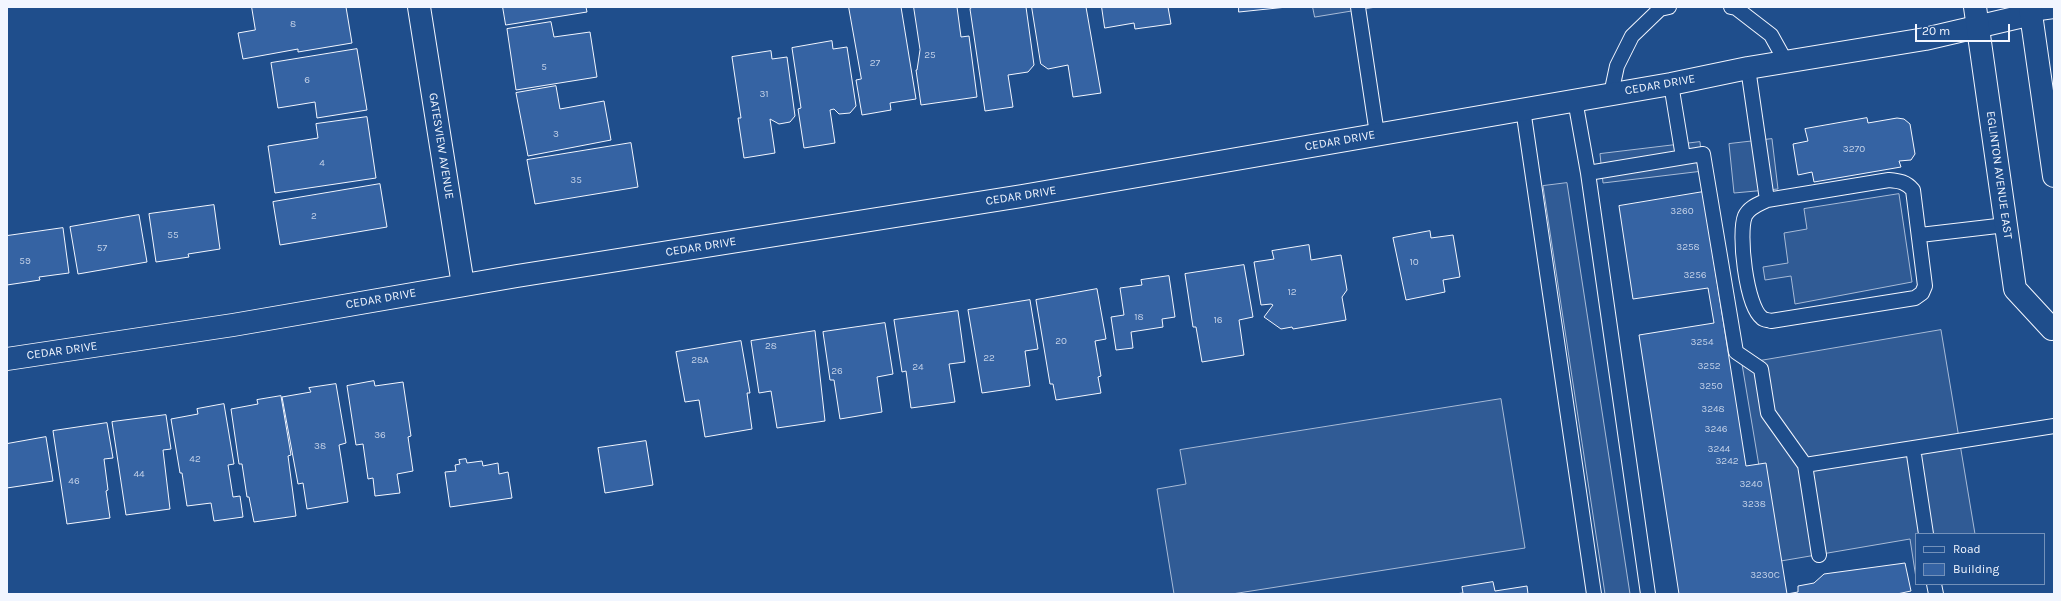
<!DOCTYPE html>
<style>
body{margin:0}
#map{position:relative;width:2061px;height:601px;overflow:hidden;background:#1f4e8c;font-family:Karla,sans-serif}
canvas{display:block}
.frame{position:absolute;inset:0;border:8px solid #f2f6ff;pointer-events:none}
.legend{position:absolute;left:1915px;top:533px;width:130px;height:52px;box-sizing:border-box;background:#1f4e8c;border:1px solid #7391ba;margin:0;padding:5px 7px;list-style:none;font-size:12px;color:#f2f6ff}
.legend li{display:flex;align-items:center;gap:8px;height:20px}
.legend b{width:20px;border:1px solid #7391ba}
.scale{position:absolute;left:1915px;top:24px;width:95px;height:18px;box-sizing:border-box;border:2px solid #f2f6ff;border-top:0;padding-left:5px;font-size:12px;line-height:14px;white-space:nowrap;color:#f2f6ff;-webkit-text-stroke:3px #1f4e8c;paint-order:stroke}
</style>
<div id="map">
<canvas width="2061" height="601"></canvas>
<div class="frame"></div>
<ul class="legend">
<li><b style="height:5px;background:#1f4e8c"></b>Road</li>
<li><b style="height:11px;background:#3563a3"></b>Building</li>
</ul>
<div class="scale">20 m</div>
</div>
<script>
const g = document.querySelector('canvas').getContext('2d');
g.lineJoin = 'round';
function fill(path, color) { g.fillStyle = color; g.fill(path, 'evenodd'); }
function strokePath(path, color, width, dash) { g.strokeStyle = color; g.lineWidth = width; g.lineCap = dash ? 'butt' : 'round'; g.setLineDash(dash || []); g.stroke(path); }
function label(font, color, halo, rows, align = 'center') {
  g.font = font + ' Karla,sans-serif'; g.lineWidth = 3; g.setLineDash([]); g.textBaseline = 'middle'; g.strokeStyle = halo; g.fillStyle = color; for (const [text, x, y, turn = 0] of rows) {
    g.save(); g.translate(x, y); g.rotate((+turn || 0) * Math.PI / 180); g.textAlign = isNaN(turn) ? turn : align; if (halo) g.strokeText(text, 0, 0); g.fillText(text, 0, 0); g.restore();
  }
}
const built = new Path2D(`
 M 1313,7 L 1376,7 L 1315,17 Z
 M 1772,139 L 1778,189 L 1734,193 L 1729,144 Z
 M 1700,142 L 1703,171 L 1603,183 L 1600,154 Z
 M 1567,183 L 1630,594 L 1605,594 L 1543,186 Z
 M 1899,194 L 1912,282 L 1795,304 L 1791,276 L 1765,280 L 1763,267 L 1788,263 L 1784,233 L 1807,229 L 1804,209 Z
 M 1941,330 L 1975,534 L 1916,534 L 1916,578 L 1910,539 L 1775,562 L 1742,364 Z
 M 1501,399 L 1525,548 L 1232,594 L 1174,594 L 1157,489 L 1186,484 L 1180,450 Z`);
const building = new Path2D(`
 M 252,7 L 346,7 L 352,43 L 298,52 L 298,49 L 243,59 L 238,33 L 255,30 Z
 M 503,7 L 586,7 L 587,12 L 506,25 Z
 M 849,7 L 901,7 L 916,99 L 890,103 L 891,110 L 862,115 L 856,80 L 861,79 Z
 M 914,7 L 957,7 L 961,37 L 969,36 L 977,97 L 921,105 L 916,70 L 917,70 L 920,50 Z
 M 973,7 L 1026,7 L 1034,65 L 1028,72 L 1008,75 L 1013,107 L 985,111 L 970,9 Z
 M 1032,7 L 1086,7 L 1101,93 L 1073,97 L 1068,65 L 1048,69 L 1041,64 Z
 M 1102,7 L 1168,7 L 1171,24 L 1135,29 L 1134,23 L 1105,28 Z
 M 1239,7 L 1287,7 L 1239,12 Z
 M 551,22 L 554,37 L 590,32 L 597,77 L 516,90 L 507,29 Z
 M 832,41 L 833,49 L 847,47 L 856,106 L 850,113 L 839,114 L 834,109 L 830,110 L 835,143 L 804,148 L 798,109 L 801,108 L 792,48 Z
 M 357,49 L 367,110 L 317,118 L 315,102 L 278,108 L 271,63 Z
 M 771,51 L 772,59 L 787,57 L 795,116 L 790,122 L 779,124 L 770,119 L 775,153 L 744,158 L 738,118 L 741,118 L 732,57 Z
 M 556,86 L 560,109 L 604,101 L 611,140 L 528,156 L 516,93 Z
 M 367,117 L 376,178 L 275,193 L 268,146 L 318,138 L 316,124 Z
 M 1867,118 L 1868,123 L 1897,118 L 1904,119 L 1910,124 L 1915,154 L 1911,160 L 1899,161 L 1901,167 L 1814,182 L 1812,172 L 1798,175 L 1793,144 L 1808,141 L 1805,129 Z
 M 631,143 L 638,187 L 535,204 L 527,160 Z
 M 380,184 L 387,227 L 280,245 L 273,202 Z
 M 1703,192 L 1746,466 L 1766,463 L 1787,594 L 1798,592 L 1798,586 L 1814,583 L 1824,574 L 1905,563 L 1911,591 L 1897,594 L 1679,594 L 1639,335 L 1714,323 L 1708,288 L 1633,299 L 1619,206 Z
 M 214,205 L 220,249 L 188,254 L 189,257 L 156,262 L 149,214 Z
 M 139,215 L 147,262 L 78,274 L 70,227 Z
 M 63,228 L 69,273 L 39,277 L 40,280 L 7,285 L 7,236 Z
 M 1430,231 L 1431,238 L 1453,235 L 1460,277 L 1443,280 L 1445,292 L 1406,300 L 1393,238 Z
 M 1309,245 L 1311,260 L 1341,255 L 1347,290 L 1342,297 L 1346,320 L 1293,329 L 1292,327 L 1281,329 L 1264,317 L 1273,305 L 1271,304 L 1261,305 L 1254,262 L 1274,259 L 1272,251 Z
 M 1244,265 L 1253,317 L 1239,320 L 1244,355 L 1202,362 L 1196,327 L 1193,327 L 1185,274 Z
 M 1169,276 L 1175,317 L 1162,319 L 1163,327 L 1131,332 L 1133,348 L 1116,350 L 1111,317 L 1124,315 L 1120,288 L 1142,285 L 1141,280 Z
 M 1097,289 L 1106,339 L 1095,341 L 1101,376 L 1098,377 L 1101,393 L 1056,400 L 1053,384 L 1050,384 L 1036,300 Z
 M 1030,300 L 1038,349 L 1025,351 L 1030,386 L 982,393 L 968,310 Z
 M 958,311 L 965,362 L 949,364 L 955,402 L 911,408 L 906,371 L 902,372 L 894,320 Z
 M 885,323 L 893,374 L 877,377 L 882,412 L 840,419 L 834,380 L 830,380 L 823,332 Z
 M 815,331 L 825,421 L 777,428 L 771,391 L 759,393 L 751,341 Z
 M 741,341 L 750,393 L 747,393 L 752,429 L 705,437 L 699,400 L 685,402 L 676,352 Z
 M 374,381 L 375,386 L 403,382 L 411,436 L 408,437 L 413,471 L 397,474 L 400,493 L 375,496 L 373,478 L 368,479 L 363,444 L 356,445 L 347,386 Z
 M 336,384 L 346,443 L 339,445 L 348,502 L 307,509 L 303,483 L 298,484 L 282,397 L 311,392 L 309,388 Z
 M 281,396 L 291,455 L 288,456 L 296,516 L 254,522 L 249,497 L 247,497 L 242,464 L 239,464 L 231,409 L 258,404 L 257,400 Z
 M 224,404 L 234,464 L 228,465 L 233,497 L 240,496 L 243,517 L 214,521 L 211,503 L 187,506 L 182,473 L 180,473 L 171,419 L 198,414 L 197,409 Z
 M 166,415 L 171,449 L 163,450 L 170,509 L 126,515 L 112,422 Z
 M 107,423 L 113,458 L 104,459 L 108,490 L 106,491 L 110,518 L 67,524 L 53,431 Z
 M 46,437 L 53,481 L 7,488 L 7,444 Z
 M 646,441 L 653,485 L 605,493 L 598,448 Z
 M 466,459 L 467,463 L 482,461 L 483,466 L 498,463 L 499,474 L 508,472 L 512,498 L 450,507 L 445,472 L 456,471 L 455,465 L 460,464 L 459,460 Z
 M 1493,582 L 1495,591 L 1527,586 L 1528,594 L 1455,594 L 1463,593 L 1462,587 Z`);
const lane = new Path2D(`
 M 1358,7 L 1377,134
 M 1731,7 L 1736,8 L 1771,35 L 1786,62
 M 2032,14 L 2054,11
 M 1748,68 L 1767,200
 M 1671,84 L 1683,157
 M 1611,94 L 1617,66 L 1632,36 L 1660,9 L 1669,7
 M 1575,100 L 1588,173
 M 1523,109 L 1594,594
 M 1889,180 C 1900,181 1906,182 1913,190 L 1925,286 L 1922,293 L 1915,298 L 1771,321 C 1768,320 1764,320 1762,318 C 1746,306 1738,233 1745,216 C 1749,207 1759,204 1767,200 Z
 M 1920,235 L 2006,225
 M 1913,448 L 1926,534
 M 1819,555 L 1805,465 L 2054,426
 M 1934,584 L 1936,594
 M 1648,594 L 1588,173 L 1703,154 L 1736,352 L 1761,369 L 1768,413 L 1805,465`);
const street = new Path2D(`
 M 419,7 L 463,285
 M 7,359 L 233,325 L 517,276 L 1022,196 L 1671,84 L 1748,68 L 1925,39 L 2032,14`);
const primary = new Path2D(`
 M 1975,7 L 2015,289 L 2052,329
 M 2030,7 L 2054,176`);
const numberNames = [
 ["8",293,24],
 ["25",930,55],
 ["27",875,63],
 ["5",544,67],
 ["6",307,80],
 ["31",764,94],
 ["3",556,134],
 ["3270",1854,149],
 ["4",322,163],
 ["35",576,180],
 ["3260",1682,211],
 ["2",314,216],
 ["55",173,235],
 ["3258",1688,247],
 ["57",102,248],
 ["59",25,261],
 ["10",1414,262],
 ["3256",1695,275],
 ["12",1292,292],
 ["18",1139,317],
 ["16",1218,320],
 ["20",1061,341],
 ["3254",1702,342],
 ["28",771,346],
 ["22",989,358],
 ["28A",700,360],
 ["3252",1709,366],
 ["24",918,367],
 ["26",837,371],
 ["3250",1711,386],
 ["3248",1713,409],
 ["3246",1716,429],
 ["36",380,435],
 ["38",320,446],
 ["3244",1719,449],
 ["42",195,459],
 ["3242",1727,461],
 ["44",139,474],
 ["46",74,481],
 ["3240",1751,484],
 ["3238",1754,504],
 ["3230C",1765,575]
];
const streetNames = [
 ["CEDAR DRIVE",1660,85,-10],
 ["CEDAR DRIVE",1340,141,-10],
 ["GATESVIEW AVENUE",441,146,81],
 ["EGLINTON AVENUE EAST",1999,175,82],
 ["CEDAR DRIVE",1021,196,-9],
 ["CEDAR DRIVE",701,247,-9],
 ["CEDAR DRIVE",381,299,-10],
 ["CEDAR DRIVE",62,351,-8]
];
fill(built, '#305b95');
strokePath(built, '#a8bbd7', 1);
fill(building, '#3563a3');
strokePath(building, '#f2f6ff', 1);
strokePath(lane, '#f2f6ff', 16);
strokePath(street, '#f2f6ff', 24);
strokePath(primary, '#f2f6ff', 24);
strokePath(lane, '#1f4e8c', 14);
strokePath(street, '#1f4e8c', 22);
strokePath(primary, '#1f4e8c', 22);
label('10px', '#c3d1e8', null, numberNames);
label('12px', '#f2f6ff', '#1f4e8c', streetNames);
</script>
